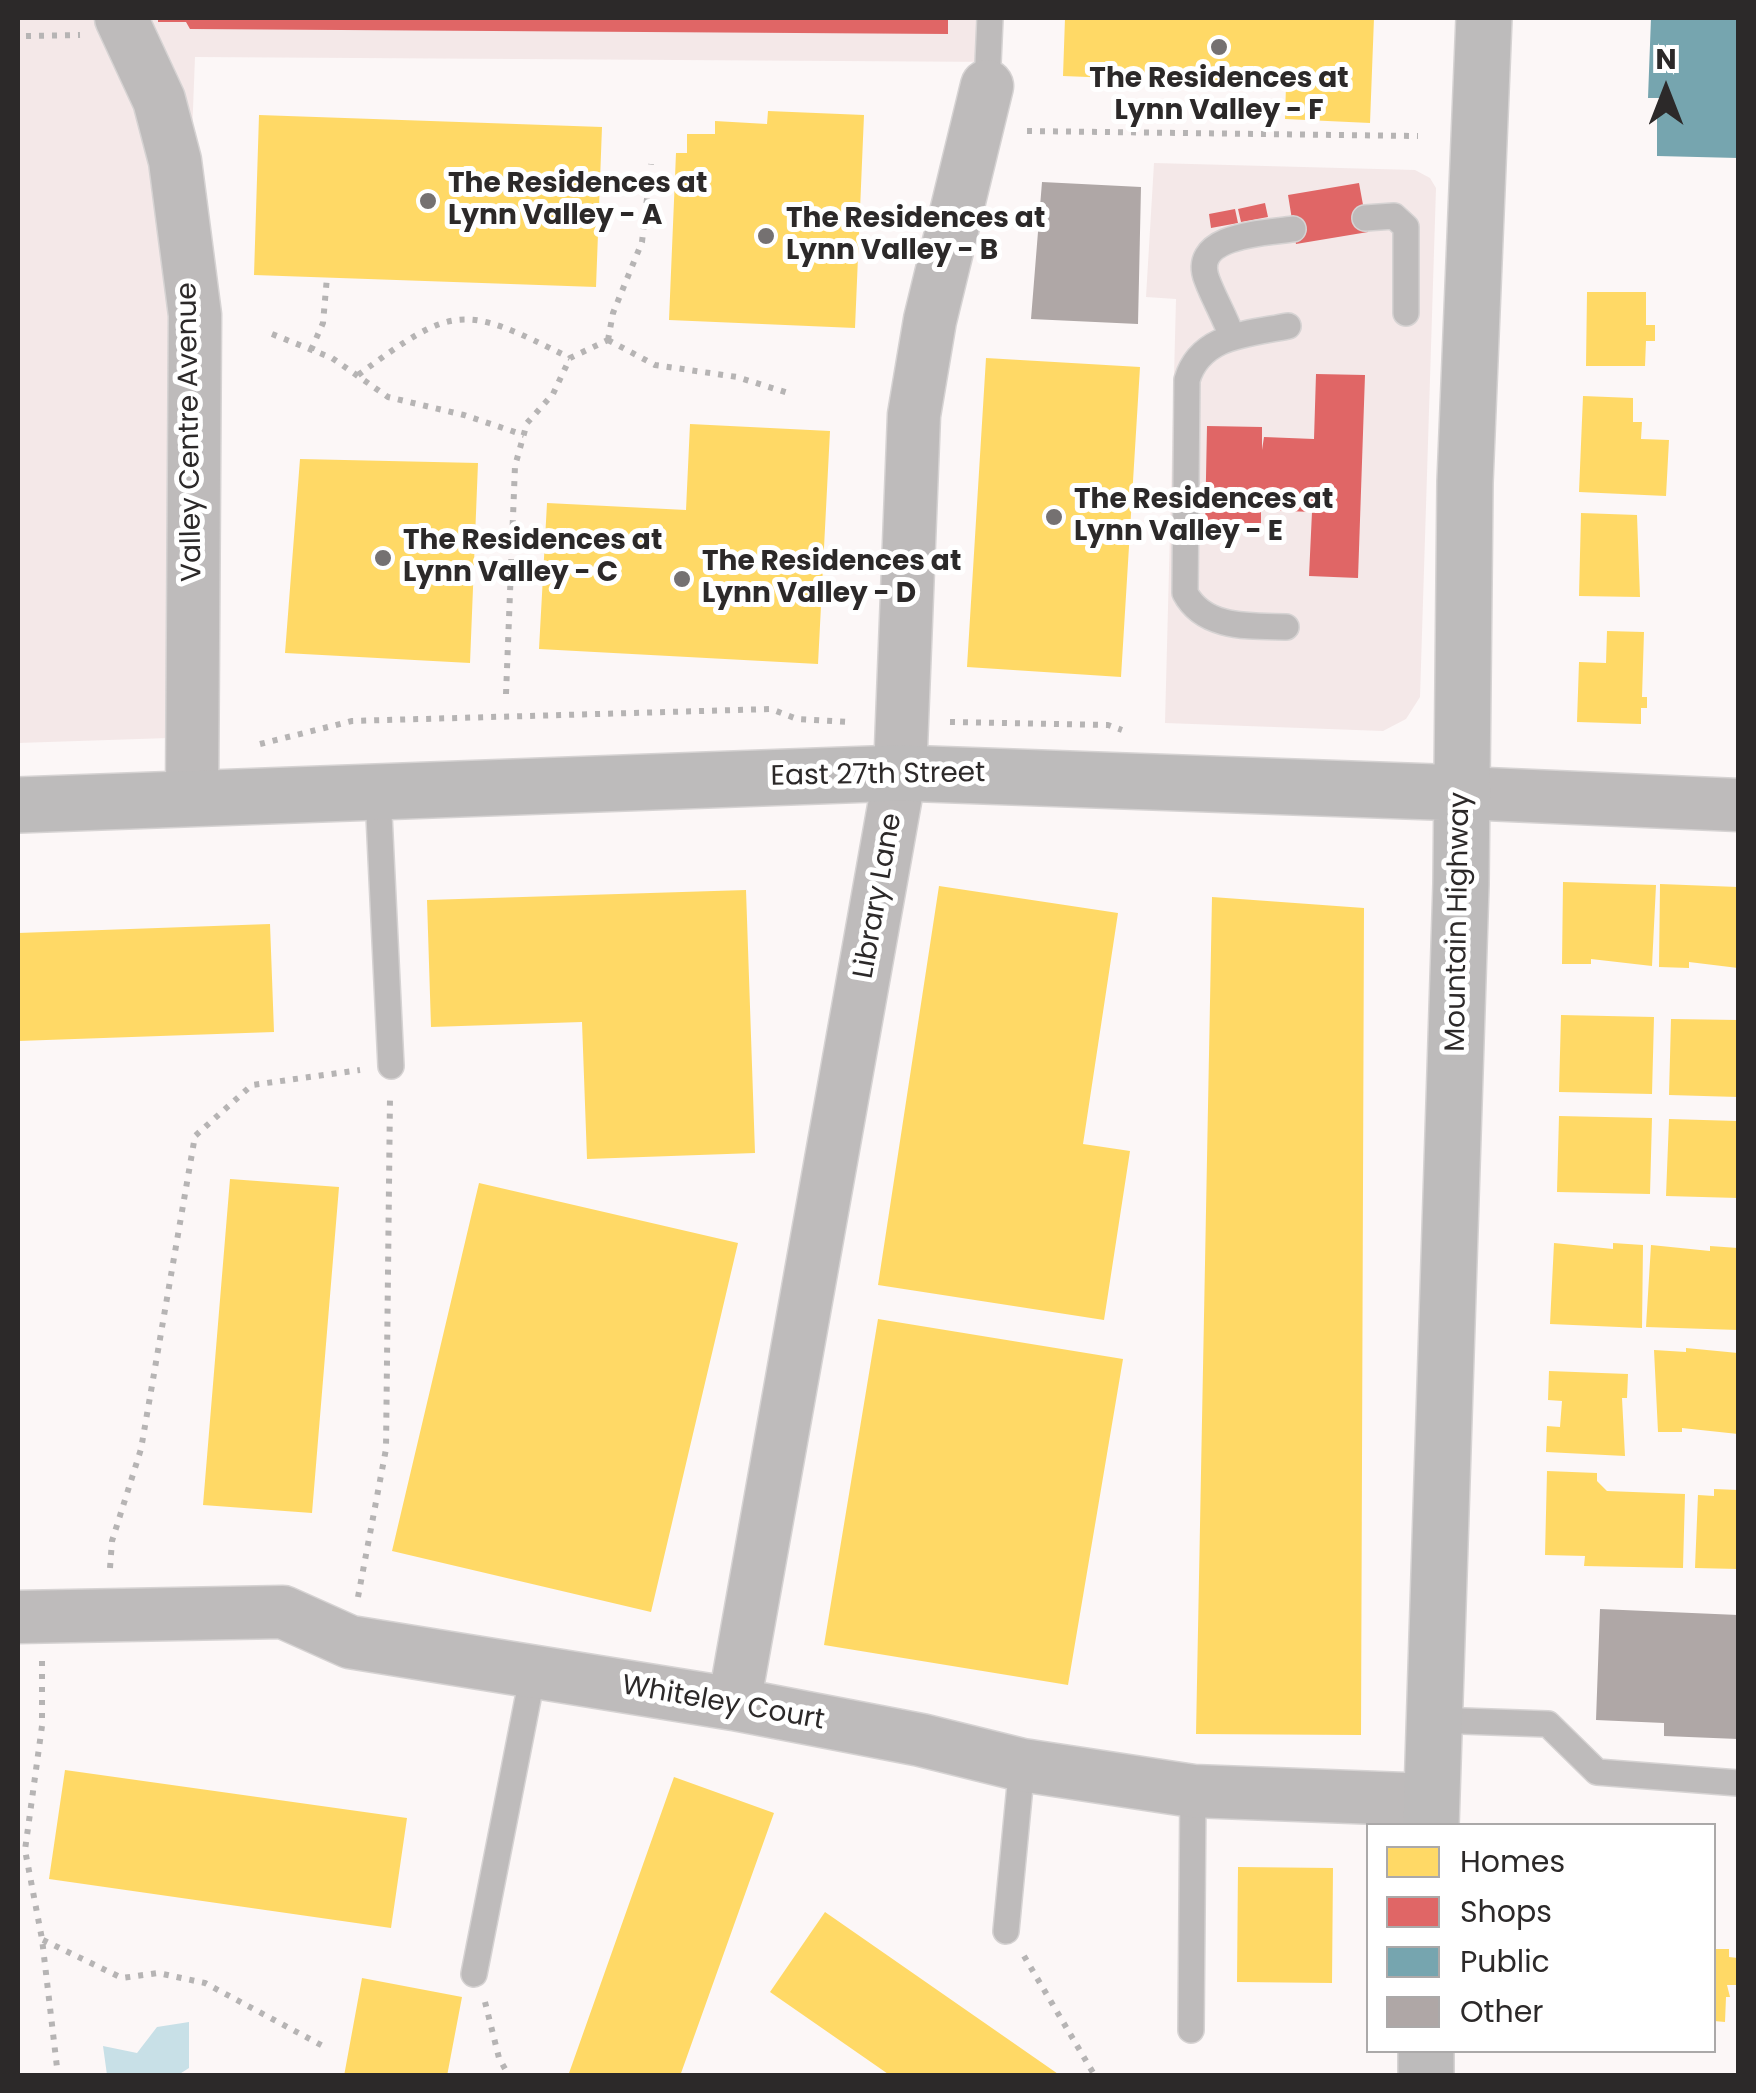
<!DOCTYPE html>
<style>
body{margin:0}
#map{position:relative;width:1756px;height:2093px;overflow:hidden;background:#fcf7f7;font-family:Poppins,sans-serif}
canvas{display:block}
.frame{position:absolute;inset:0;border:20px solid #2c2929;pointer-events:none}
.legend{position:absolute;left:1366px;top:1823px;width:350px;height:230px;box-sizing:border-box;background:#fff;border:2px solid #aba9a9;margin:0;padding:12px 18px;list-style:none;font-size:30px;color:#2c2929}
.legend li{display:flex;align-items:center;gap:20px;height:50px}
.legend b{width:50px;border:2px solid #aba9a9}
.north{position:absolute;left:1616px;top:40px;width:100px;height:100px;-webkit-text-stroke:8px #fff;paint-order:stroke;rotate:0deg;font-size:28px;font-weight:700;line-height:40px;text-align:center;color:#2c2929}
.north::after{content:'';display:block;margin:auto;width:35px;height:45px;background:#2c2929;clip-path:polygon(50% 0,100% 100%,50% 72%,0 100%)}
</style>
<div id="map">
<canvas width="1756" height="2093"></canvas>
<div class="frame"></div>
<ul class="legend">
<li><b style="height:28px;background:#ffd966"></b>Homes</li>
<li><b style="height:28px;background:#e06666"></b>Shops</li>
<li><b style="height:28px;background:#76a5af"></b>Public</li>
<li><b style="height:28px;background:#afa7a6"></b>Other</li>
</ul>
<div class="north">N</div>
</div>
<script>
const g = document.querySelector('canvas').getContext('2d');
g.lineJoin = 'round';
function fill(path, color) { g.fillStyle = color; g.fill(path, 'evenodd'); }
function strokePath(path, color, width, dash) { g.strokeStyle = color; g.lineWidth = width; g.lineCap = dash ? 'butt' : 'round'; g.setLineDash(dash || []); g.stroke(path); }
function label(font, color, halo, rows, align = 'center') {
  g.font = font + ' Poppins,sans-serif'; g.lineWidth = 10; g.setLineDash([]); g.textBaseline = 'middle'; g.strokeStyle = halo; g.fillStyle = color; for (const [text, x, y, turn = 0] of rows) {
    g.save(); g.translate(x, y); g.rotate((+turn || 0) * Math.PI / 180); g.textAlign = isNaN(turn) ? turn : align; if (halo) g.strokeText(text, 0, 0); g.fillText(text, 0, 0); g.restore();
  }
}
const built = new Path2D(`
 M 18,18 L 1001,18 L 1000,62 L 195,57 L 169,738 L 18,743 Z
 M 1154,163 L 1415,170 L 1430,178 L 1436,188 L 1420,697 L 1406,719 L 1383,731 L 1165,723 L 1176,299 L 1146,297 Z`);
const water = new Path2D(`
 M 189,2022 L 189,2068 L 178,2075 L 107,2075 L 103,2046 L 137,2053 L 157,2027 Z`);
const homes = new Path2D(`
 M 1065,18 L 1374,18 L 1370,123 L 1285,119 L 1286,85 L 1063,76 Z
 M 768,111 L 864,115 L 855,328 L 669,320 L 676,153 L 687,153 L 687,134 L 715,134 L 715,121 L 767,124 Z
 M 259,115 L 602,127 L 596,287 L 254,275 Z
 M 1587,292 L 1646,292 L 1646,325 L 1655,325 L 1655,341 L 1646,341 L 1645,366 L 1586,366 Z
 M 986,358 L 1140,367 L 1121,677 L 967,667 Z
 M 1583,396 L 1633,398 L 1633,422 L 1642,422 L 1641,439 L 1669,440 L 1666,496 L 1579,492 Z
 M 690,424 L 830,431 L 818,664 L 539,649 L 547,503 L 686,510 Z
 M 300,459 L 478,463 L 470,663 L 285,653 Z
 M 1581,513 L 1637,515 L 1640,597 L 1579,596 Z
 M 1607,631 L 1644,632 L 1642,697 L 1647,697 L 1647,708 L 1641,708 L 1641,724 L 1577,722 L 1579,662 L 1606,663 Z
 M 1563,882 L 1656,885 L 1652,966 L 1591,959 L 1591,964 L 1562,964 Z
 M 1660,884 L 1738,887 L 1738,968 L 1689,962 L 1689,968 L 1659,967 Z
 M 939,886 L 1118,913 L 1083,1144 L 1130,1151 L 1104,1320 L 878,1285 Z
 M 746,890 L 755,1153 L 587,1159 L 582,1022 L 431,1027 L 427,900 Z
 M 1212,897 L 1364,908 L 1361,1735 L 1196,1734 Z
 M 270,924 L 274,1032 L 18,1041 L 18,933 Z
 M 1561,1015 L 1654,1017 L 1652,1094 L 1559,1092 Z
 M 1671,1019 L 1738,1020 L 1738,1097 L 1669,1095 Z
 M 1559,1116 L 1652,1118 L 1650,1194 L 1557,1192 Z
 M 1669,1119 L 1738,1121 L 1738,1198 L 1666,1196 Z
 M 230,1179 L 339,1187 L 312,1513 L 203,1505 Z
 M 479,1183 L 738,1243 L 651,1612 L 392,1551 Z
 M 1554,1243 L 1613,1249 L 1613,1243 L 1643,1245 L 1642,1328 L 1550,1324 Z
 M 1651,1245 L 1710,1251 L 1710,1246 L 1738,1248 L 1738,1330 L 1646,1327 Z
 M 878,1319 L 1123,1359 L 1068,1685 L 824,1645 Z
 M 1686,1348 L 1738,1353 L 1738,1434 L 1682,1428 L 1682,1432 L 1658,1432 L 1654,1350 L 1686,1352 Z
 M 1549,1371 L 1628,1374 L 1627,1398 L 1622,1398 L 1625,1456 L 1546,1452 L 1547,1426 L 1560,1427 L 1562,1401 L 1548,1400 Z
 M 1547,1471 L 1597,1473 L 1597,1481 L 1607,1491 L 1685,1494 L 1683,1568 L 1584,1566 L 1585,1556 L 1545,1555 Z
 M 1714,1489 L 1738,1490 L 1738,1569 L 1695,1568 L 1698,1495 L 1714,1496 Z
 M 65,1770 L 407,1818 L 391,1928 L 49,1879 Z
 M 674,1777 L 774,1813 L 680,2076 L 568,2076 Z
 M 1238,1867 L 1333,1868 L 1332,1983 L 1237,1982 Z
 M 825,1912 L 1061,2076 L 891,2076 L 770,1992 Z
 M 1714,1949 L 1729,1949 L 1729,1957 L 1738,1958 L 1738,1985 L 1727,1985 L 1730,1997 L 1726,1997 L 1725,2022 L 1714,2021 Z
 M 362,1978 L 462,1997 L 447,2076 L 344,2076 Z`);
const shops = new Path2D(`
 M 158,18 L 948,18 L 948,34 L 190,29 L 186,22 L 158,22 Z
 M 1359,183 L 1368,232 L 1296,244 L 1288,195 Z
 M 1265,203 L 1268,217 L 1241,222 L 1238,209 Z
 M 1235,209 L 1238,223 L 1211,228 L 1209,214 Z
 M 1316,374 L 1365,375 L 1358,578 L 1309,576 L 1312,512 L 1261,510 L 1261,529 L 1205,528 L 1207,426 L 1262,427 L 1262,450 L 1264,437 L 1314,439 Z`);
const public = new Path2D(`
 M 1651,18 L 1738,18 L 1738,158 L 1657,156 L 1657,111 L 1671,111 L 1669,98 L 1648,98 Z`);
const building = new Path2D(`
 M 1042,182 L 1141,187 L 1138,324 L 1031,319 Z
 M 1600,1609 L 1738,1615 L 1738,1739 L 1664,1736 L 1664,1723 L 1596,1720 Z`);
const path = new Path2D(`
 M 26,36 L 80,35
 M 1027,131 L 1418,136
 M 272,334 L 332,358 L 388,397 L 464,415 L 524,435
 M 608,340 L 655,365 L 737,377 L 788,393
 M 608,340 L 613,313 L 642,242 L 651,164
 M 311,350 L 323,323 L 327,277
 M 358,375 C 455,304 462,304 570,358
 M 506,694 L 515,466 L 527,423 L 553,394 L 570,358 L 608,340
 M 950,722 L 1108,725 L 1122,730
 M 260,744 L 352,721 L 771,709 L 797,719 L 848,722
 M 110,1568 L 112,1541 L 141,1449 L 195,1136 L 252,1085 L 360,1070
 M 358,1597 L 386,1449 L 390,1097
 M 42,1661 L 42,1726 L 25,1850 L 42,1939 L 58,2076
 M 43,1940 L 122,1978 L 158,1973 L 205,1983 L 323,2046
 M 1024,1956 L 1095,2076
 M 485,2002 L 499,2058 L 509,2076`);
const lane = new Path2D(`
 M 987,86 L 990,18
 M 1365,218 L 1394,216 L 1406,227 L 1406,313
 M 1232,337 C 1225,317 1214,299 1207,280 C 1189,234 1267,233 1293,229
 M 1286,627 C 1249,626 1204,629 1185,593 L 1187,380 C 1200,335 1248,334 1288,326
 M 378,794 L 391,1066
 M 1434,1720 L 1548,1724 L 1597,1772 L 1738,1783
 M 1006,1931 L 1022,1765
 M 474,1974 L 533,1673
 M 1191,2030 L 1193,1791`);
const street = new Path2D(`
 M 121,18 L 159,100 L 175,161 L 195,315 L 192,797
 M 1463,793 L 1738,805
 M 18,1617 L 283,1612 L 350,1642 L 734,1704 L 921,1740 L 1022,1765 L 1193,1791 L 1432,1800
 M 734,1704 L 900,773 L 914,415 L 930,320 L 987,86`);
const secondary = new Path2D(`
 M 18,805 L 900,773 L 1463,793
 M 1431,1826 L 1461,884 L 1465,482 L 1484,18
 M 1426,2076 L 1426,2050`);
const markers = [
 [1219,47,10,"#757171"],
 [428,201,10,"#757171"],
 [766,236,10,"#757171"],
 [1054,517,10,"#757171"],
 [383,558,10,"#757171"],
 [682,579,10,"#757171"]
];
const poiNames = [
 ["The Residences at",1219,80,"center"],
 ["Lynn Valley - F",1219,112,"center"],
 ["The Residences at",448,185],
 ["Lynn Valley - A",448,217],
 ["The Residences at",786,220],
 ["Lynn Valley - B",786,252],
 ["The Residences at",1074,501],
 ["Lynn Valley - E",1074,533],
 ["The Residences at",403,542],
 ["Lynn Valley - C",403,574],
 ["The Residences at",702,563],
 ["Lynn Valley - D",702,595]
];
const streetNames = [
 ["Valley Centre Avenue",191,432,-91],
 ["East 27th Street",878,776,-1],
 ["Library Lane",879,896,-80],
 ["Mountain Highway",1459,922,-89],
 ["Whiteley Court",723,1704,10]
];
fill(built, '#f4e8e8');
fill(water, '#c8e0e7');
fill(homes, '#ffd966');
fill(shops, '#e06666');
fill(public, '#76a5af');
fill(building, '#afa7a6');
strokePath(lane, '#d6d3d3', 28);
strokePath(street, '#d6d3d3', 55);
strokePath(secondary, '#d6d3d3', 58);
strokePath(path, '#b6b4b4', 6, [5, 8]);
strokePath(lane, '#bebbbb', 25);
strokePath(street, '#bebbbb', 52);
strokePath(secondary, '#bdbbbb', 55);
for (const [x, y, r, color] of markers) { const dot = new Path2D(); dot.arc(x, y, r, 0, 2 * Math.PI); g.fillStyle = color; g.fill(dot); strokePath(dot, '#fff', 4); }
label('bold 28px', '#2c2929', '#fff', poiNames, 'left');
label('28px', '#2c2929', '#fff', streetNames);
</script>
